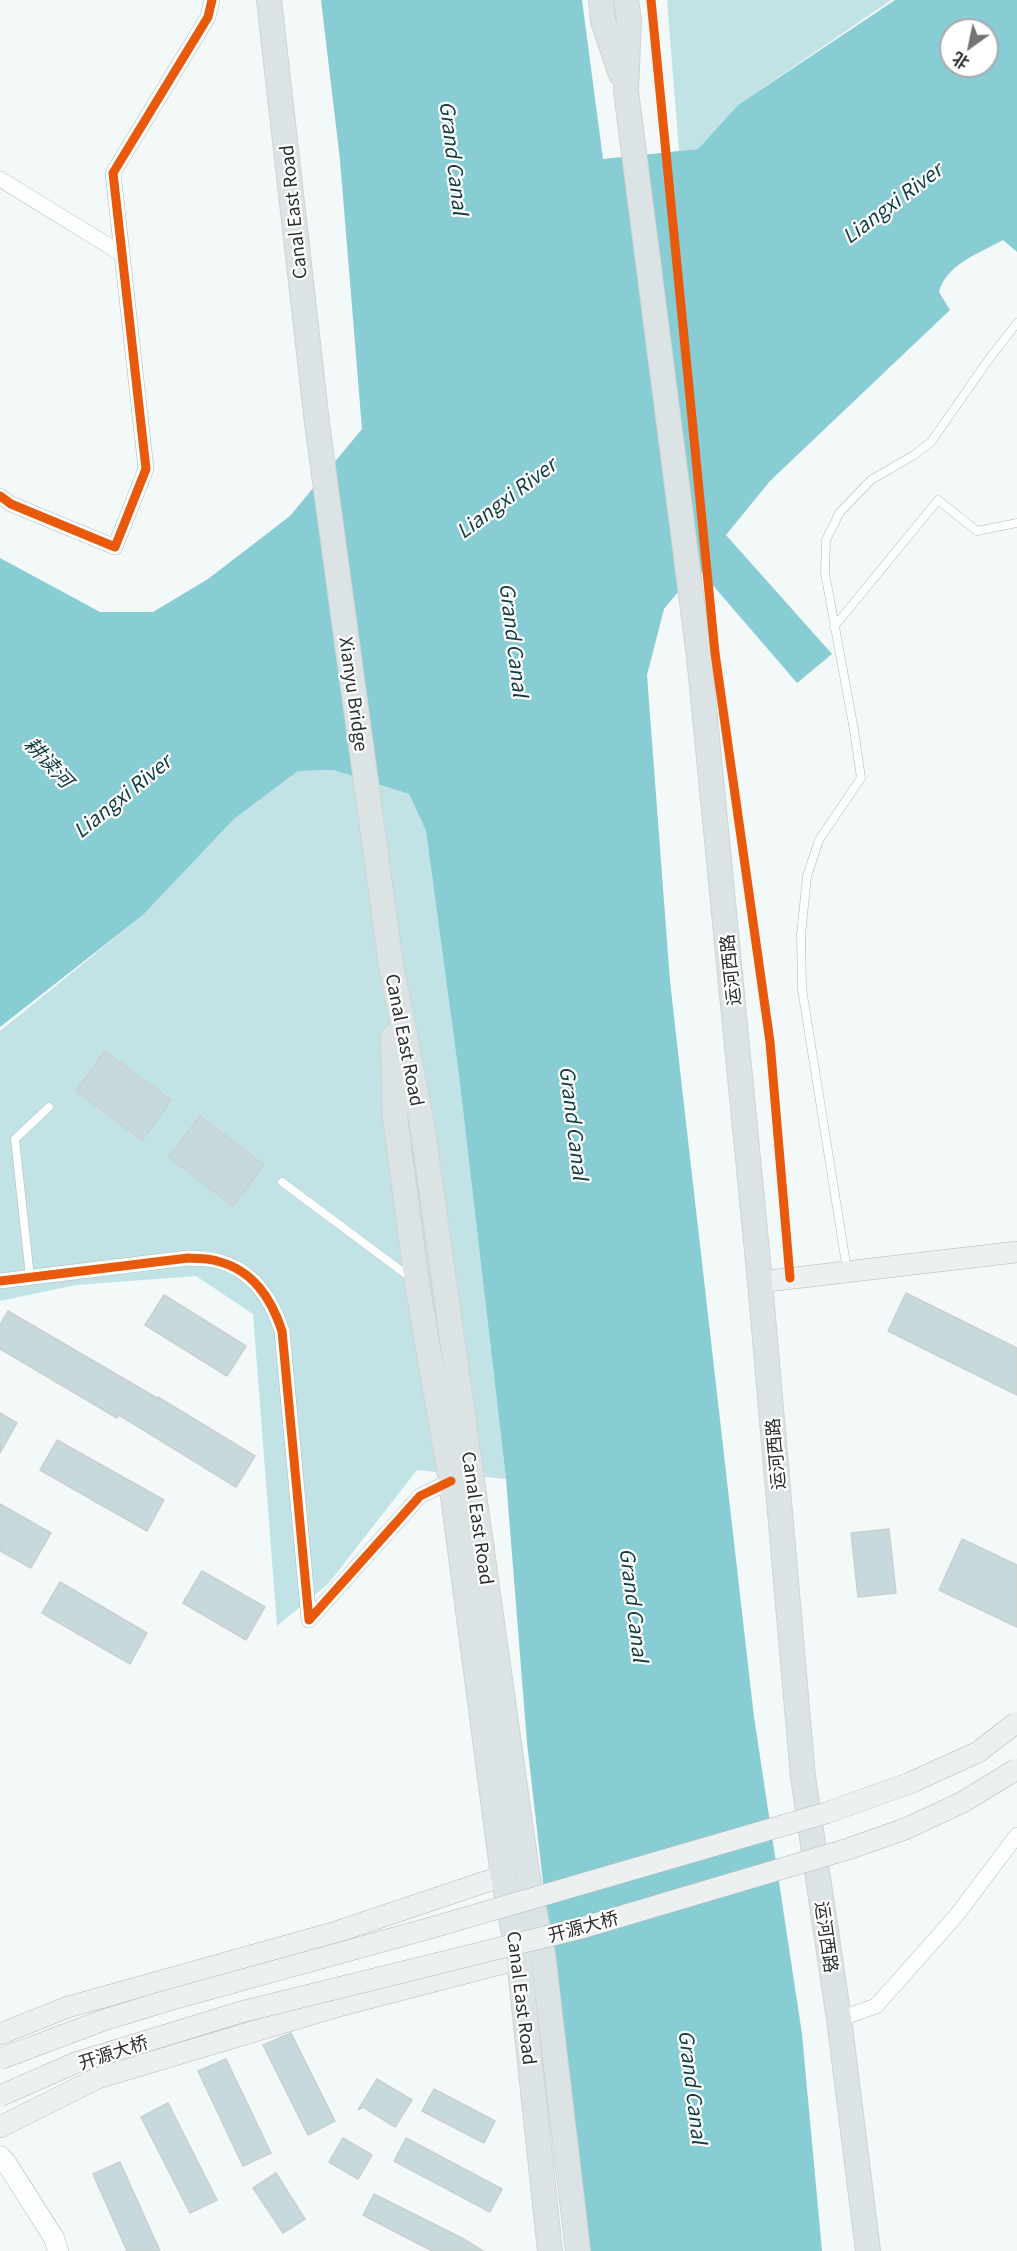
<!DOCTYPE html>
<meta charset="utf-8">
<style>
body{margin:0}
#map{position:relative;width:1017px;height:2251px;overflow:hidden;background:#f3f8f9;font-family:Georgia,"Noto Sans SC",serif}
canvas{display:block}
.north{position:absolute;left:939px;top:18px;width:60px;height:60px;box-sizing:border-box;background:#fff;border:2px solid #aaabab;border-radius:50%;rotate:213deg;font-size:16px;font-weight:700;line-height:24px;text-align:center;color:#2b2e2e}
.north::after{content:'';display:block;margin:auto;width:21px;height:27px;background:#717575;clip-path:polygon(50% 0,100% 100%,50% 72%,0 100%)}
</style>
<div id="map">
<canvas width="1017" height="2251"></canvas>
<div class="north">北</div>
</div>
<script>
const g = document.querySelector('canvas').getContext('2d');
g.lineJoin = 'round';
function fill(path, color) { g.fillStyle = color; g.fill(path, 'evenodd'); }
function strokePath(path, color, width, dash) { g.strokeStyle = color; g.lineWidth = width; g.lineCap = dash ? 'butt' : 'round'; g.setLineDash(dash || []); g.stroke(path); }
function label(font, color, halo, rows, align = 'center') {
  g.font = font + ' Georgia,"Noto Sans SC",serif'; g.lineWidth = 4.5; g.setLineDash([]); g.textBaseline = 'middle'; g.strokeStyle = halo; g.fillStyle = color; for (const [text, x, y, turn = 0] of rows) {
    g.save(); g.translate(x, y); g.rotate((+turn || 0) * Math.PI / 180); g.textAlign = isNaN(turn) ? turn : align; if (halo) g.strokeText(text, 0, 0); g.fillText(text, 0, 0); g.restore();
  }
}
const green = new Path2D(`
 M 667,0 L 891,0 L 738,105 L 698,149 L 679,151 Z
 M 333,770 L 409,794 L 426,831 L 459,1076 L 506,1479 L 417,1470 L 328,1584 L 277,1626 L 253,1314 L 196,1276 L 76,1285 L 0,1301 L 0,1031 L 143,915 L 234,819 L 298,771 Z`);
const water = new Path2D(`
 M 321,0 L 582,0 L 603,159 L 698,149 L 738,105 L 895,0 L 1017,0 L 1017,252 L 1003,240 C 980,253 946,264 939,292 L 950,310 L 770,481 L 726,535 L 832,654 L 797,683 L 698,568 L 664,609 L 647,675 L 670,981 L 684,1105 L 754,1717 L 802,2034 L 822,2251 L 588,2251 L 582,2221 L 527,1743 L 506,1479 L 459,1076 L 426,831 L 409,794 L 333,770 L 298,771 L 234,819 L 143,915 L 0,1027 L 0,558 L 100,612 L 153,612 L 208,579 L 290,516 L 362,429 L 340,160 ZM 951,30 L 987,30 L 987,66 L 951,66 Z`);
const building = new Path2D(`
 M 105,1051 L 171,1100 L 142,1140 L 76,1091 Z
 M 200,1116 L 264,1165 L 233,1206 L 169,1157 Z
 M 906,1293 L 1017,1348 L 1017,1395 L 888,1331 Z
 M 164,1295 L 246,1346 L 227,1376 L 145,1325 Z
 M 8,1311 L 157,1398 L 158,1397 L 255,1456 L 236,1487 L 119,1415 L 117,1418 L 0,1349 L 0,1325 Z
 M 0,1413 L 17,1423 L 0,1453 Z
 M 57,1440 L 164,1500 L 147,1531 L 40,1470 Z
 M 0,1504 L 51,1533 L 31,1568 L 0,1551 Z
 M 889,1529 L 896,1593 L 858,1597 L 851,1533 Z
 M 962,1539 L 1017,1565 L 1017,1627 L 939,1590 Z
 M 202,1571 L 265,1607 L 246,1640 L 183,1603 Z
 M 60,1582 L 147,1633 L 130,1664 L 42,1613 Z
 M 291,2033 L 335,2121 L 308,2135 L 263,2045 Z
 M 226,2059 L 271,2153 L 243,2166 L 198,2071 Z
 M 377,2079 L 412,2100 L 395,2127 L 363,2107 L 358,2110 Z
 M 434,2089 L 495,2121 L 484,2143 L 422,2111 Z
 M 168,2103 L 217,2200 L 190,2213 L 141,2117 Z
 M 343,2138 L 372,2155 L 358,2179 L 329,2162 Z
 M 406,2138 L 502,2189 L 490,2212 L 394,2161 Z
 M 120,2162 L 160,2251 L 127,2251 L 93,2174 Z
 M 276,2173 L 305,2219 L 283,2233 L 253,2188 Z
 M 374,2194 L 462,2238 L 483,2251 L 432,2251 L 363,2215 Z`);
const service = new Path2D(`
 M 834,627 L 938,500 L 977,531 L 1017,523
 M 282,1182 L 411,1278
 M 847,1270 L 802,989 L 801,935 L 807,876 L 819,840 L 861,778 L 854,730 L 825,573 L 826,540 L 840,512 L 871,480 L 914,455 L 931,442 L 989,359 L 1017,323
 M 30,1277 L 15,1139 L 49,1107`);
const minor = new Path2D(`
 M 0,179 L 122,254
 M 0,496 L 11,504 L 115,547 L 146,469 L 113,173 L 208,17 L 212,0
 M 0,1281 L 188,1258 C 197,1259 208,1258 217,1261 C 253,1270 271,1298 282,1331 L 309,1620 L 420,1496 L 451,1481
 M 839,2019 L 876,2006 L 956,1916 L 1017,1835`);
const tertiary = new Path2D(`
 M 0,2156 L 7,2164 L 54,2238 L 58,2251`);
const secondary = new Path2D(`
 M 760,1282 L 1017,1252
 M 0,2034 L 68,2007 L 336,1932 L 503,1876
 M 0,2127 L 98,2078 L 342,2005 L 519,1959`);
const primary = new Path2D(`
 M 269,0 L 317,423 L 391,965 L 422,1124 L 527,1872 L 543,1956 L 578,2251
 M 601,0 L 603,21 L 621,74
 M 626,0 L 629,21 L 626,91 L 699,656 L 760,1282 L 803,1777 L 839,2019 L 868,2251
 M 393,1037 L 395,1117 L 417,1283 L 451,1481 L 503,1876 L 519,1959 L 550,2251`);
const secondaryBridge = new Path2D(`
 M 0,2059 L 104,2020 L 166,2001 L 434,1927 L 826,1813 L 910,1783 L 978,1752 L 1017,1722
 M 0,2096 L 75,2063 L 241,2012 L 585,1927 L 848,1849 L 905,1829 L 963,1802 L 1017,1769`);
const cycleway = new Path2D(`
 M 651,0 L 715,653 L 770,1042 L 790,1278
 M 0,496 L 11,504 L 115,547 L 146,469 L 113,173 L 208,17 L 212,0
 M 0,1281 L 188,1258 C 197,1259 208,1258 217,1261 C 253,1270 271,1298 282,1331 L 309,1620 L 420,1496 L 451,1481`);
const streetNames = [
 ["Canal East Road",293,212,-96],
 ["Xianyu Bridge",354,694,82],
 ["运河西路",730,970,-96],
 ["Canal East Road",405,1040,79],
 ["运河西路",775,1454,-95],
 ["Canal East Road",478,1518,82],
 ["开源大桥",583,1926,-15],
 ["运河西路",827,1937,82],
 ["Canal East Road",522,1998,83],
 ["开源大桥",113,2052,-18]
];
const waterNames = [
 ["Grand Canal",454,158,83],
 ["Liangxi River",892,203,-37],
 ["Liangxi River",506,498,-37],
 ["Grand Canal",514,640,83],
 ["耕读河",49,762,47],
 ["Liangxi River",122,796,-39],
 ["Grand Canal",574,1123,83],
 ["Grand Canal",634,1605,83],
 ["Grand Canal",693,2087,83]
];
fill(green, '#c1e3e6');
fill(water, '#89cdd4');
fill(building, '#c6dadd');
strokePath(building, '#cbcfd0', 1.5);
strokePath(service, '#b4b8b8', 9);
strokePath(minor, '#b4b8b8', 16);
strokePath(tertiary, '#b4b8b8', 21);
strokePath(secondary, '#b4b8b8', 22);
strokePath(primary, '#d1d3d3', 26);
strokePath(service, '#fdfefe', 8);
strokePath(minor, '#fdfefe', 15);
strokePath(tertiary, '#fdfefe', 20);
strokePath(secondary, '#ecf0f1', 21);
strokePath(primary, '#dbe3e4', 24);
strokePath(secondaryBridge, '#b4b8b8', 22, []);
strokePath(secondaryBridge, '#ecf0f1', 21);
strokePath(cycleway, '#e8590c', 9);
label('18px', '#2b2e2e', '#fff', streetNames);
label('italic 20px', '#103d42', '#fff', waterNames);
</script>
